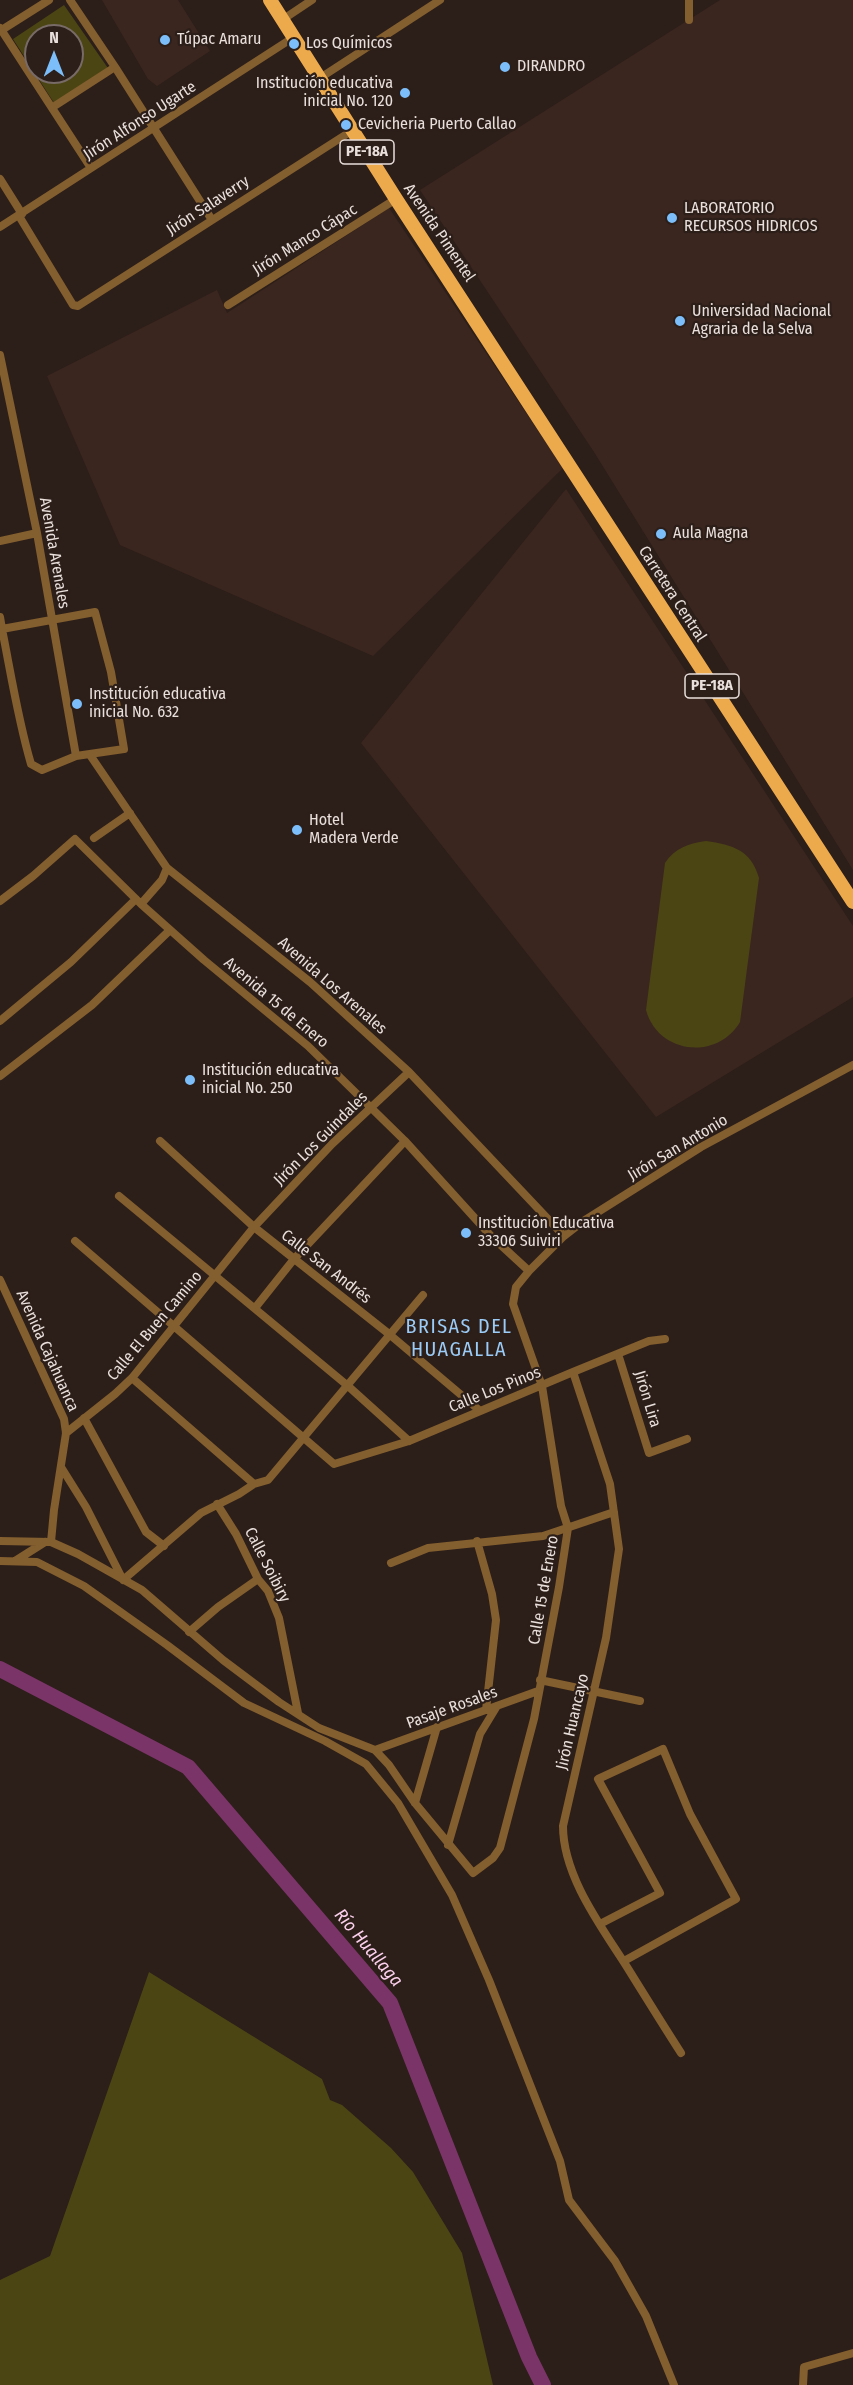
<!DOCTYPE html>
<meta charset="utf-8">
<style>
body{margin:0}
#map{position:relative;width:853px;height:2385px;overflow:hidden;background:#2c1e19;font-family:"Fira Sans Condensed",sans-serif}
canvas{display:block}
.north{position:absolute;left:24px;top:24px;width:60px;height:60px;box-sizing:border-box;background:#2c1e19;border:2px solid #786b67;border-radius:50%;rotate:0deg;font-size:16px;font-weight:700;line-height:24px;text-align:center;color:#e9dfdb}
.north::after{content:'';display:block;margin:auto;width:21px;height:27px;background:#7cbef9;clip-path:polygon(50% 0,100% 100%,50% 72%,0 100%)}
</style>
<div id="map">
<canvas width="853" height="2385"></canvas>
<div class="north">N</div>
</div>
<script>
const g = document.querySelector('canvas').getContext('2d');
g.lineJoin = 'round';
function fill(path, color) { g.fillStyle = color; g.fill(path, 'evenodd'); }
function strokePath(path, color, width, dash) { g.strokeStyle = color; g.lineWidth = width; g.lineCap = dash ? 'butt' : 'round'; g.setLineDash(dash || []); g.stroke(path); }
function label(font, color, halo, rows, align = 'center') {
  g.font = font + ' "Fira Sans Condensed",sans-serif'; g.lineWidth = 4.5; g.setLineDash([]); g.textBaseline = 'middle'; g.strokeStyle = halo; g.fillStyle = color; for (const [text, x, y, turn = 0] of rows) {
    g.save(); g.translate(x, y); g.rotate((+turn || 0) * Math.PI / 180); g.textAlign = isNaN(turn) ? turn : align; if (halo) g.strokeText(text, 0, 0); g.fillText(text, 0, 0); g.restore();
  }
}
const built = new Path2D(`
 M 102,0 L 178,0 L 210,51 L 157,86 L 148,79 Z
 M 720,0 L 853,0 L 853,870 L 594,452 L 420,190 Z
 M 389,208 L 563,468 L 373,656 L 120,545 L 47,376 L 217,290 L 227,313 Z
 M 566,489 L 853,926 L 853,997 L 656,1117 L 361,743 Z`);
const green = new Path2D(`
 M 64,5 L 110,71 L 56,106 L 13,39 ZM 36,36 L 72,36 L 72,72 L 36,72 Z
 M 706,841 C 733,845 751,850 759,878 L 740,1022 C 717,1061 658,1054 646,1010 L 665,863 C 675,848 689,843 706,841 Z
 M 149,1972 L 322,2079 L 330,2100 L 342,2105 L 391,2148 L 413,2172 L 462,2253 L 493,2385 L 0,2385 L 0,2280 L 50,2256 Z`);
const river = new Path2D(`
 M 0,1669 L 188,1767 L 390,2003 L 529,2357 L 543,2385`);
const minor = new Path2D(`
 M 70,0 L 115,67 L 212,220
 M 282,20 L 312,0
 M 689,20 L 689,0
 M 0,28 L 91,168
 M 0,31 L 49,0
 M 320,78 L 440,0
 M 53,107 L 115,67
 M 0,179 L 22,214
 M 19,216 L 73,305 L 78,306 L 353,130
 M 0,227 L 294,37
 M 228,305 L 396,199
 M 0,355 L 37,533 L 76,756
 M 0,541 L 37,533
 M 0,617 L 2,629 C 11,674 18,720 31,764 L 42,770 L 76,756 L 124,749 L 111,672 L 95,612 L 2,629 L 0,629
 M 90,755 L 167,868 L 310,982 L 409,1072 L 564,1236
 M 94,838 L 130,813
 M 0,901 L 33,876 L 75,839 L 141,904 L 204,960 L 308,1046 L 405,1141 L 491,1236 L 529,1271
 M 141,904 L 162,880 L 167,868
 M 0,1021 L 71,962 L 136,899
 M 0,1076 L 92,1005 L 170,930
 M 160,1141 L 254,1227 L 389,1334 L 479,1410
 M 119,1196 L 348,1386 L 409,1441
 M 75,1241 L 334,1464 L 409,1441 L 573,1372 L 649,1341 L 665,1339
 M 0,1280 L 64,1419 L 66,1433 L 54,1510 L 51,1542
 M 255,1308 L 294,1259 L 405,1141
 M 618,1354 L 649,1453 L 687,1439
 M 573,1372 L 610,1484 L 619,1549 L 606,1638 L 563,1826 C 563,1876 601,1926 627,1967 C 645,1996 663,2025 681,2053
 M 132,1378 L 254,1484
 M 84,1418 L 146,1532 L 164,1546
 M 66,1433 L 115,1394 L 132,1378 L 254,1227 L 332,1144 L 409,1072
 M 61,1467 L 86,1507 L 123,1580 L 201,1513 L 239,1494 L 254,1484 L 268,1480 L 423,1295
 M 217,1504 L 236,1534 L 258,1579 L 268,1591 L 279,1618 L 298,1713
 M 0,1541 L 51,1542 L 78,1554 L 142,1590 L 223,1660 L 279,1702 L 319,1728 L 375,1750 L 389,1765 L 415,1803 L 473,1873 L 493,1858 L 500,1848 L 534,1719 L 559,1587 L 568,1528 L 561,1506 L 542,1386 L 513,1304 L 516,1287 L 529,1271 L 564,1236 L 582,1222 L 701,1147 L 853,1065
 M 477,1541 L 492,1594 L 496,1620 L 486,1710
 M 0,1561 L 37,1562 L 84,1586 L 167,1645 L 244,1703 L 325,1741 L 366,1764 L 398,1803 L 452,1895 L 489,1980 L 560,2161 L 569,2200 L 615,2261 L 646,2316 L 674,2385
 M 15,1561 L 45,1542
 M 391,1563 L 428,1548 L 543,1536 L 614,1512
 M 189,1632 L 218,1607 L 258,1579
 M 540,1680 L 640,1701
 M 375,1750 L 538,1691
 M 415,1803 L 437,1727
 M 448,1845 L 480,1734 L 497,1706
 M 600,1924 L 660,1893 L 598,1779 L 663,1749 L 690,1814 L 736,1899 L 624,1961
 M 803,2385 L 804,2367 L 853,2353`);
const trunk = new Path2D(`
 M 270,0 L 396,199 L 853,902`);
const markers = [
 [165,40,6,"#7cbef9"],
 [294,44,6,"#7cbef9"],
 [505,67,6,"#7cbef9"],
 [405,93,6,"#7cbef9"],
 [346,125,6,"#7cbef9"],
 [672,218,6,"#7cbef9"],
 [680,321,6,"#7cbef9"],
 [661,534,6,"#7cbef9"],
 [77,704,6,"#7cbef9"],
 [297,830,6,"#7cbef9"],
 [190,1080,6,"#7cbef9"],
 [466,1233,6,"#7cbef9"]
];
const shields = [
 [367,152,54],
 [712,686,54]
];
const shieldNames = [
 ["PE-18A",367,152],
 ["PE-18A",712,686]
];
const poiNames = [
 ["Túpac Amaru",177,40],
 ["Los Químicos",306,44],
 ["DIRANDRO",517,67],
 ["Institución educativa",393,84,"right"],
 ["inicial No. 120",393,102,"right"],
 ["Cevicheria Puerto Callao",358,125],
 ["LABORATORIO",684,209],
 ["RECURSOS HIDRICOS",684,227],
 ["Universidad Nacional",692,312],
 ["Agraria de la Selva",692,330],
 ["Aula Magna",673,534],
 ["Institución educativa",89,695],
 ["inicial No. 632",89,713],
 ["Hotel",309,821],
 ["Madera Verde",309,839],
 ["Institución educativa",202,1071],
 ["inicial No. 250",202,1089],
 ["Institución Educativa",478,1224],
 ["33306 Suiviri",478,1242]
];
const streetNames = [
 ["Jirón Alfonso Ugarte",140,121,-33],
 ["Jirón Salaverry",208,206,-33],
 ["Avenida Pimentel",439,233,56],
 ["Jirón Manco Cápac",305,240,-32],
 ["Avenida Arenales",54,553,80],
 ["Carretera Central",672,594,57],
 ["Avenida Los Arenales",332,986,41],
 ["Avenida 15 de Enero",276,1003,40],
 ["Jirón Los Guindales",321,1139,-45],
 ["Jirón San Antonio",678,1148,-31],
 ["Calle San Andrés",326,1267,38],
 ["Calle El Buen Camino",155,1326,-50],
 ["Avenida Cajahuanca",47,1351,66],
 ["Calle Los Pinos",495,1390,-22],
 ["Jirón Lira",647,1399,73],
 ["Calle Soibiry",267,1565,63],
 ["Calle 15 de Enero",544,1590,-80],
 ["Pasaje Rosales",452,1708,-20],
 ["Jirón Huancayo",573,1722,-77]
];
const waterNames = [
 ["Río Huallaga",368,1948,50]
];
const quarterNames = [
 ["BRISAS DEL",459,1327],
 ["HUAGALLA",459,1350]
];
fill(built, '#3a261f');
fill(green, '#4b4514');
strokePath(river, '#7b3468', 16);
strokePath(minor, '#835e2e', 8);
strokePath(trunk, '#ecaa4c', 14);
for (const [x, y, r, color] of markers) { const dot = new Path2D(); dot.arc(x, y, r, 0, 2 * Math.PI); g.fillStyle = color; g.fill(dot); strokePath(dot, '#2c1e19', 2); }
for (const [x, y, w] of shields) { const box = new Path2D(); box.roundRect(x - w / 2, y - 12, w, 24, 4.5); g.fillStyle = '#2c1e19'; g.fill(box); strokePath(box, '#e9dfdb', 1.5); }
label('bold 15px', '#e9dfdb', null, shieldNames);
label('16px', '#e9dfdb', '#2c1e19', poiNames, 'left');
label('16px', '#e9dfdb', '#2c1e19', streetNames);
label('italic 18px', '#fbd0ec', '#2c1e19', waterNames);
g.letterSpacing = '1.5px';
label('20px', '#9bcbf7', '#2c1e19', quarterNames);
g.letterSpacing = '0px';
</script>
